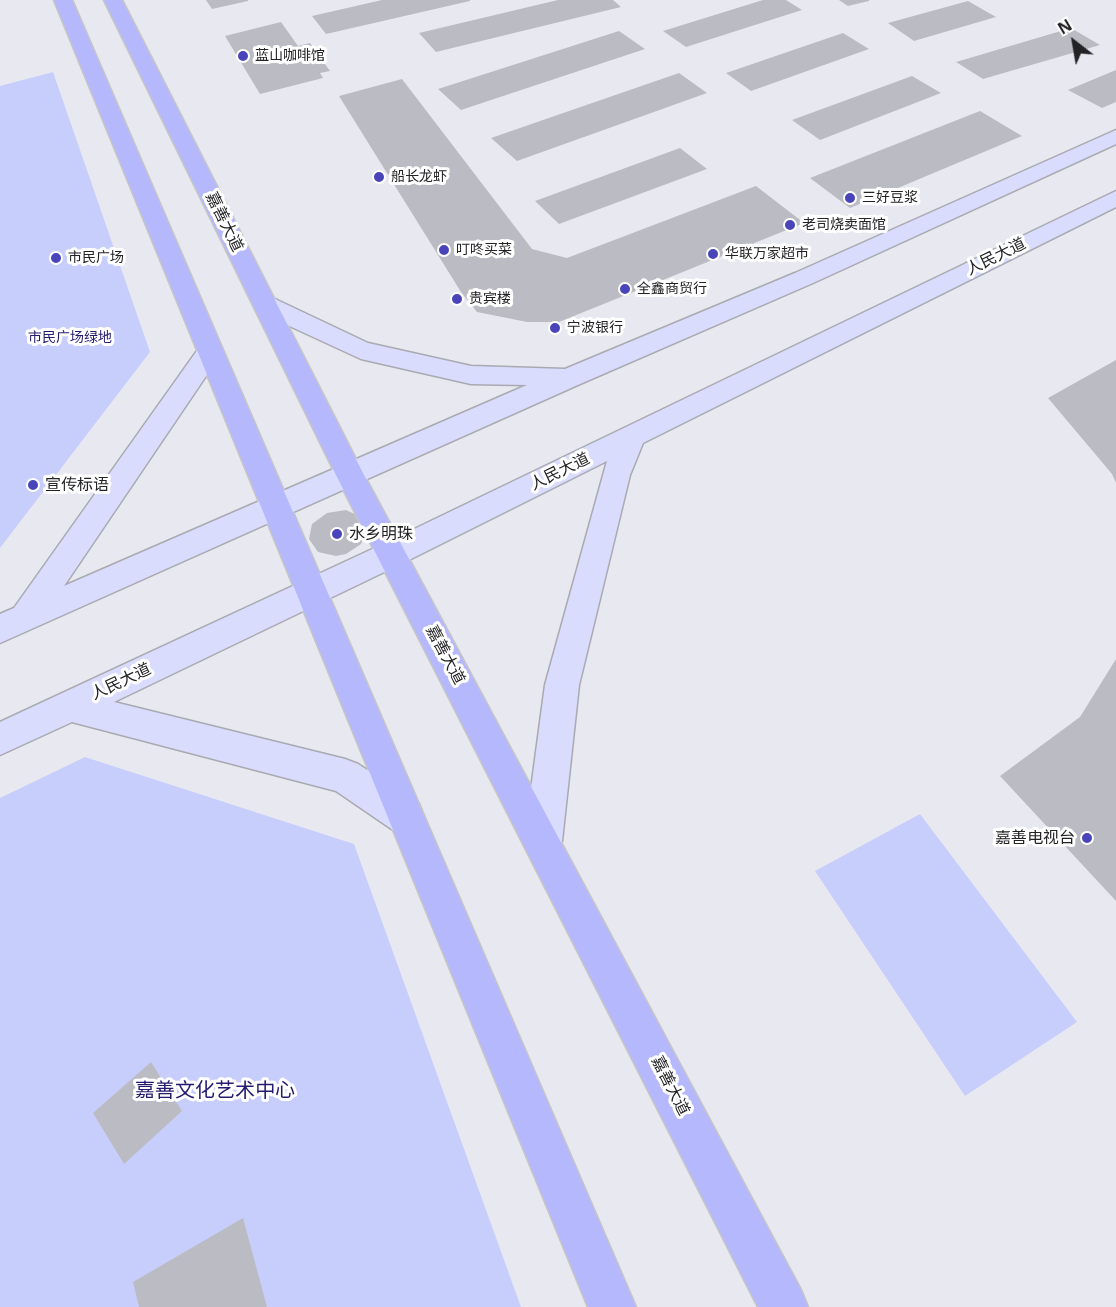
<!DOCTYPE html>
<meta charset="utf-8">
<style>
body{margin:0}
#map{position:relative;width:1116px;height:1307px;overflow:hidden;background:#e8e9f0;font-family:"Noto Sans",sans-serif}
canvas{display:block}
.north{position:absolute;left:1044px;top:12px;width:60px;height:60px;-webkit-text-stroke:4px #fff;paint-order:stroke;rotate:329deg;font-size:16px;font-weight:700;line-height:24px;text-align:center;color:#232326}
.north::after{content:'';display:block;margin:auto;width:21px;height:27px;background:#232326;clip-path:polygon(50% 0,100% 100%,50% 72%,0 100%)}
</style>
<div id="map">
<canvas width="1116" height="1307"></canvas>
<div class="north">N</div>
</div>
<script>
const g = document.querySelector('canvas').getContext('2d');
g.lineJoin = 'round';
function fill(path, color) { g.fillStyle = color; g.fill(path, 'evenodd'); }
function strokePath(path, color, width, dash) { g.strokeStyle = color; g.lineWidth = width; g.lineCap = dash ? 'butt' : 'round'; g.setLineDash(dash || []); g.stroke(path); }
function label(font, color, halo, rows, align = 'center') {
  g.font = font + ' "Noto Sans","Noto Sans SC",sans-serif'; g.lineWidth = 6; g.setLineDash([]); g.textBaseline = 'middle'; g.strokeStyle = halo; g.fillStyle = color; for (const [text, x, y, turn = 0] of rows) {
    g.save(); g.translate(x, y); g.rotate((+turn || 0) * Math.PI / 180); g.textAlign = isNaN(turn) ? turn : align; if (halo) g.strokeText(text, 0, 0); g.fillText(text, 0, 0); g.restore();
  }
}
const green = new Path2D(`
 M 53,72 L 150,352 L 0,548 L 0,86 Z
 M 85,757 L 354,844 L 521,1307 L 0,1307 L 0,798 Z
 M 920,814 L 1077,1022 L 965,1096 L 815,871 Z`);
const building = new Path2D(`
 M 206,0 L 248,0 L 248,1 L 212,9 Z
 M 382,0 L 470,0 L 470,1 L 326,34 L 312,16 Z
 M 558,0 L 613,0 L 621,7 L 436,52 L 419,33 Z
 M 763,0 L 786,0 L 802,10 L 686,47 L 663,31 Z
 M 839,0 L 869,0 L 869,1 L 848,6 Z
 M 968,1 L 996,17 L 914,41 L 888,23 Z
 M 281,22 L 298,46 L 310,43 L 330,71 L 320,73 L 323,78 L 260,94 L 225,36 Z
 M 1071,28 L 1100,45 L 983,79 L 956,62 Z
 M 619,31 L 645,49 L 461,110 L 438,89 Z
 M 843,33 L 869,49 L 751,91 L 726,73 Z
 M 1116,70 L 1116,102 L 1102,108 L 1068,90 Z
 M 679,73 L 707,93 L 517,161 L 491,138 Z
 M 912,76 L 941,93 L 820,140 L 792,120 Z
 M 402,79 L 532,249 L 567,258 L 756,186 L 804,223 L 559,322 L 527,322 L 477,312 L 461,292 L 339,96 Z
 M 980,111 L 1022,136 L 850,208 L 810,178 Z
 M 680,148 L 707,169 L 559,224 L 535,201 Z
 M 1116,360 L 1116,483 L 1112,474 L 1048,398 Z
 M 346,510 L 361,517 L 367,529 L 361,544 L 346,554 L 336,556 L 318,552 L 309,539 L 312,524 L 327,513 Z
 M 1116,659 L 1116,901 L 1000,776 L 1080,717 Z
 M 151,1062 L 182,1111 L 124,1164 L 93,1113 Z
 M 243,1218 L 267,1307 L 139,1307 L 133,1282 Z`);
const secondary = new Path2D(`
 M 1116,130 L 1116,144 L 813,283 L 580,384 L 0,643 L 0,614 L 14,608 L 201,345 L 210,342 L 219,345 L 223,351 L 64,586 L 527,385 L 471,384 L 361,359 L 257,311 L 254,305 L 257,299 L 266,297 L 275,299 L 368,343 L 471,366 L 565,369 L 795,273 Z
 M 1116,191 L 1116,207 L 643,443 L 630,475 L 579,685 L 562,841 L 556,854 L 543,859 L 530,854 L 524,841 L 545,685 L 607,461 L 403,563 L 114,702 L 345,759 L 358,764 L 419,804 L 424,817 L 419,830 L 406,835 L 393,830 L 336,791 L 72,722 L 0,755 L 0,722 L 381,545 Z`);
const primary = new Path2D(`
 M 54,0 L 72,0 L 636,1307 L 588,1307 Z
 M 104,0 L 122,0 L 364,475 L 801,1290 L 808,1307 L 758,1307 L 336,475 Z`);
const markers = [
 [243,56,6,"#4944ba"],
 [379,177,6,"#4944ba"],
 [850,198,6,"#4944ba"],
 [790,225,6,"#4944ba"],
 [444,250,6,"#4944ba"],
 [713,254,6,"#4944ba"],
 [56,258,6,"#4944ba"],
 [625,289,6,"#4944ba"],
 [457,299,6,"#4944ba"],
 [555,328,6,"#4944ba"],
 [33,485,6,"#4944ba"],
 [337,534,6,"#4944ba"],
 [1087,838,6,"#4944ba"]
];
const farPoinames = [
 ["蓝山咖啡馆",255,56],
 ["船长龙虾",391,177],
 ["三好豆浆",862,198],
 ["老司烧卖面馆",802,225],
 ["叮咚买菜",456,250],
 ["华联万家超市",725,254],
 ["市民广场",68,258],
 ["全鑫商贸行",637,289],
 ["贵宾楼",469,299],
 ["宁波银行",567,328]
];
const farParknames = [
 ["市民广场绿地",70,338]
];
const streetNames = [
 ["嘉善大道",224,222,64],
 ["人民大道",996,257,-26],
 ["人民大道",560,472,-26],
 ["嘉善大道",445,655,62],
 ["人民大道",121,682,-25],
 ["嘉善大道",670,1086,63]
];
const poiNames = [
 ["宣传标语",45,485],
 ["水乡明珠",349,534],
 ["嘉善电视台",1075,838,"right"]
];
const nearParknames = [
 ["嘉善文化艺术中心",215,1091]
];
fill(green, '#c8cefc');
fill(building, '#bbbcc3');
strokePath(secondary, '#a9aab1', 3);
strokePath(primary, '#c6c6c7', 3);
fill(secondary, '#dadcfe');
fill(primary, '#b5b8fd');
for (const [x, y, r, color] of markers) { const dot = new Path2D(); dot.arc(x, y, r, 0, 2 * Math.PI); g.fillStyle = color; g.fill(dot); strokePath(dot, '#fff', 2); }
label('14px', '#232326', '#fff', farPoinames, 'left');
label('14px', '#241b70', '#fff', farParknames);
label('16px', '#232326', '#fff', streetNames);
label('16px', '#232326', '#fff', poiNames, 'left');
label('20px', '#241b70', '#fff', nearParknames);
</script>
